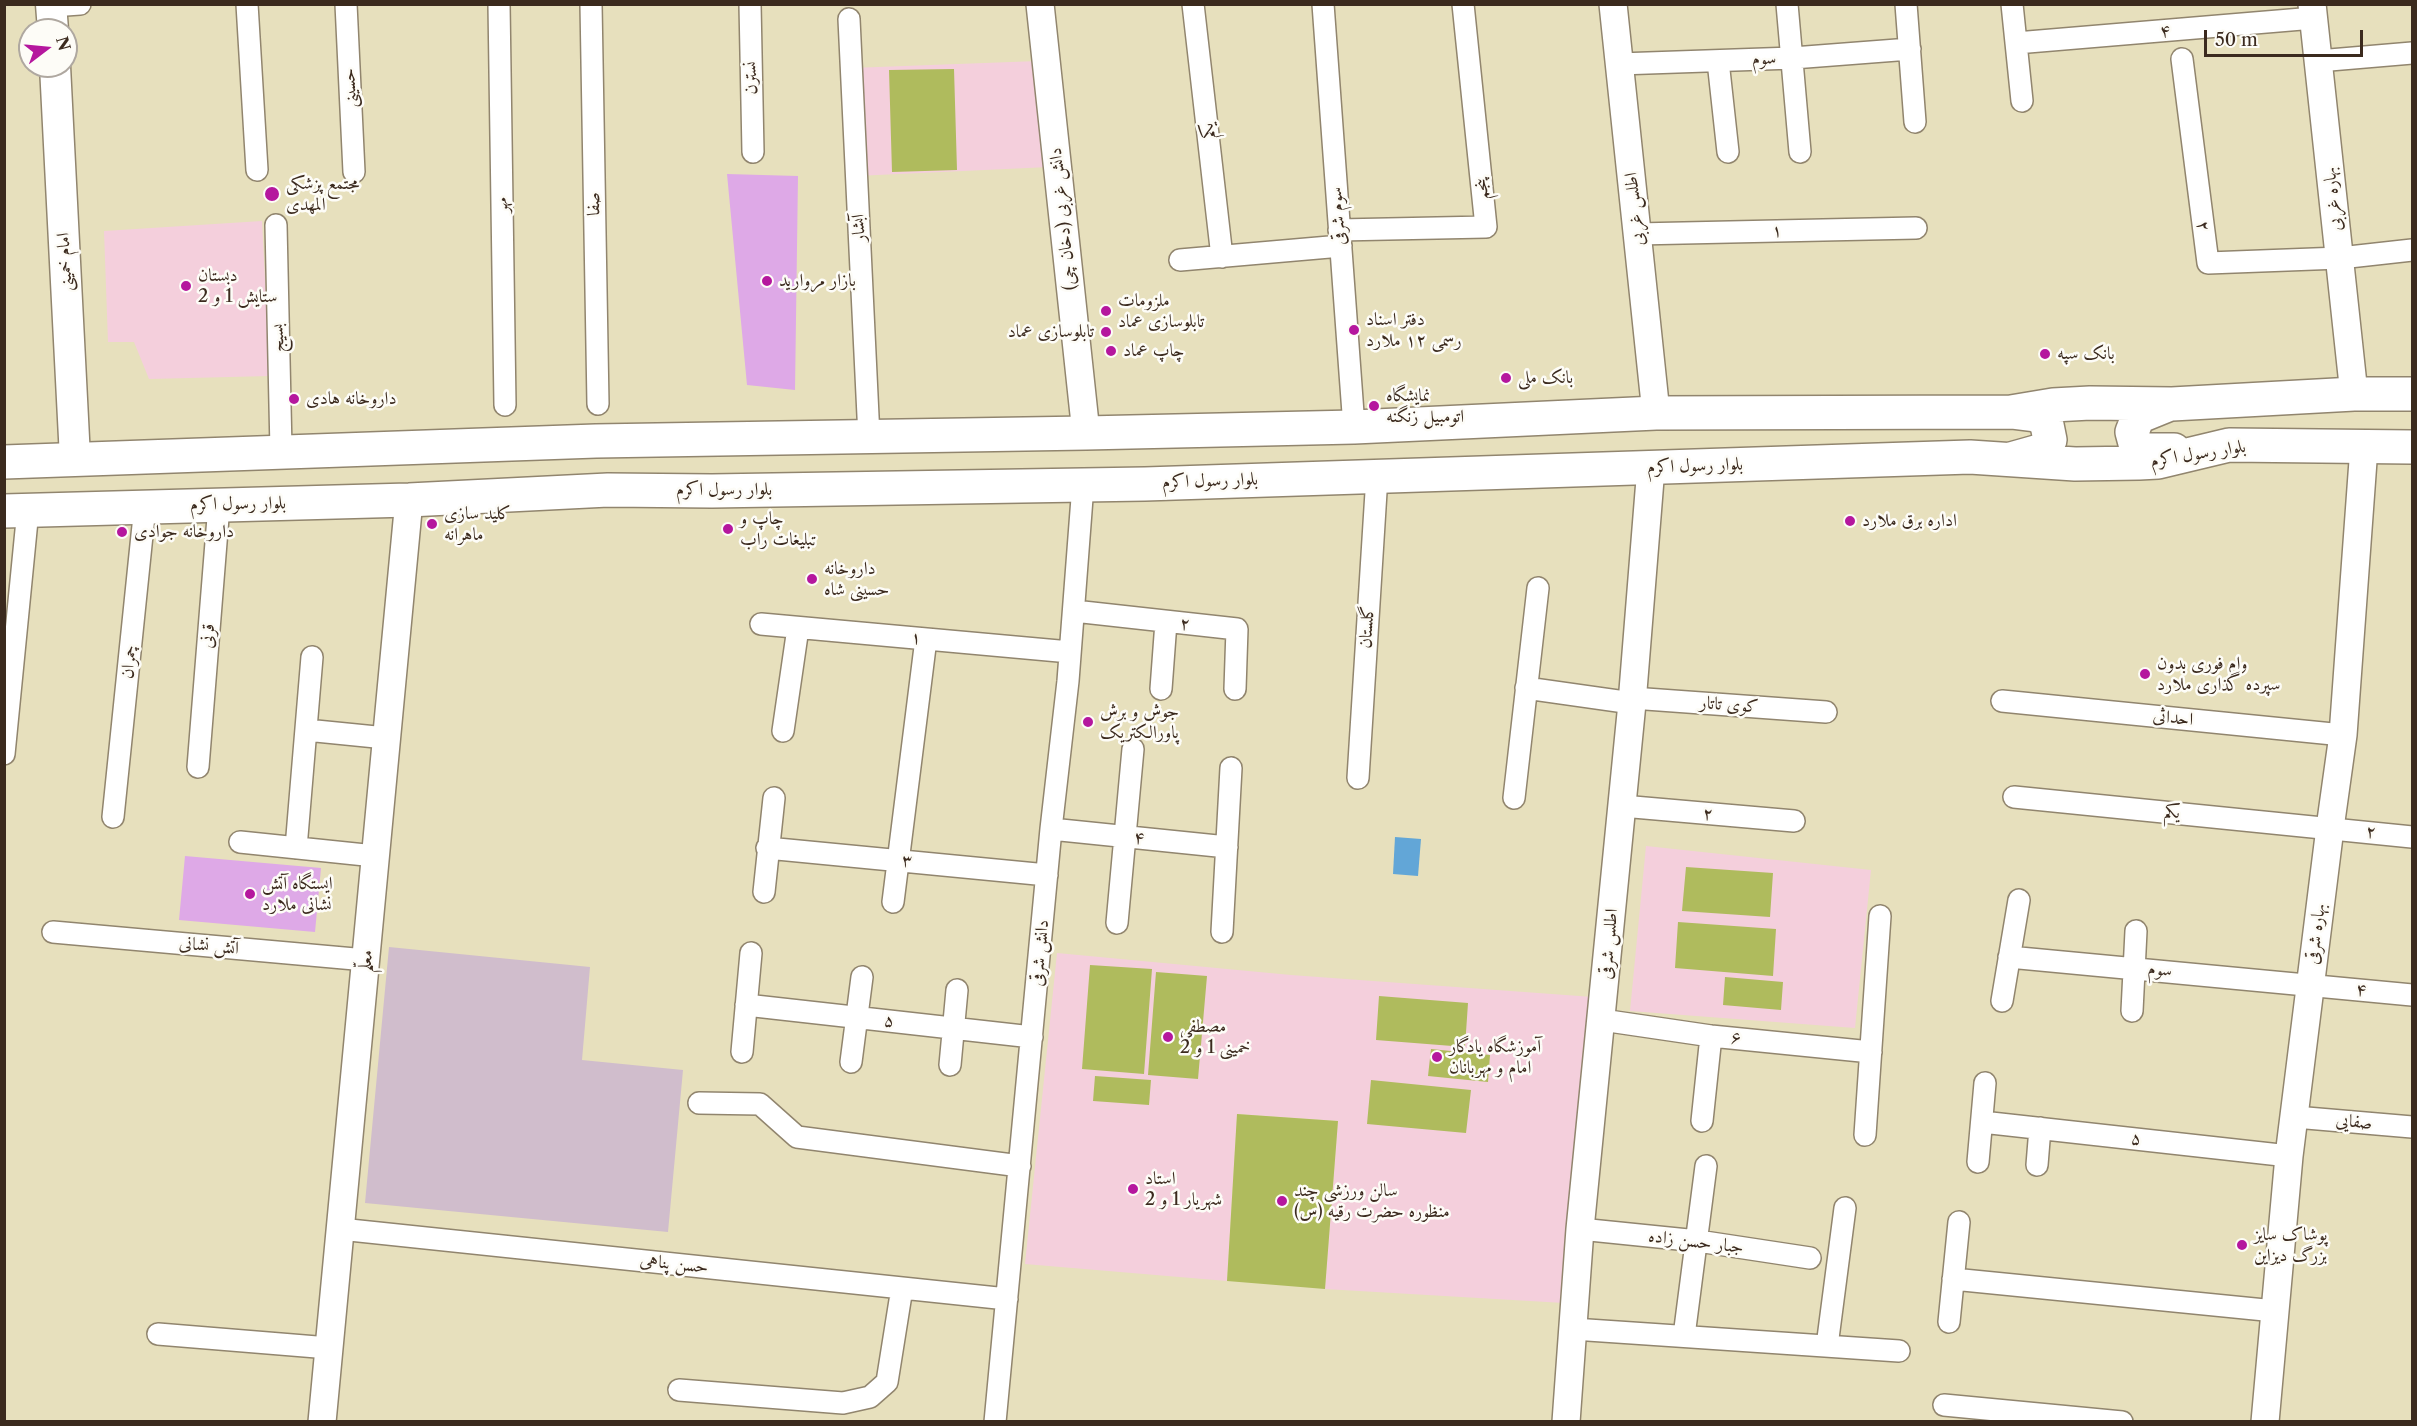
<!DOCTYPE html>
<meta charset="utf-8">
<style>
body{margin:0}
#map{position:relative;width:2417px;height:1426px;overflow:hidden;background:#e7e0bd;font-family:"Libre Caslon Text",serif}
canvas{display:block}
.frame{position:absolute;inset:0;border:6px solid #3b2a1e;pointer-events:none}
.north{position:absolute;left:18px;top:18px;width:60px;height:60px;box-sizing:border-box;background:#fdfcf7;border:2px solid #afa8a0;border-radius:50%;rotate:74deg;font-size:16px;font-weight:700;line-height:24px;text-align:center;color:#3b2a1e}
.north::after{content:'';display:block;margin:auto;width:21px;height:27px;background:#b5179e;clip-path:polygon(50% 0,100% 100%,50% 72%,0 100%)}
.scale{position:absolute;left:2204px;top:30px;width:159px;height:27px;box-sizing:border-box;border:3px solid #3b2a1e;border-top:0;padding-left:8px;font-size:18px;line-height:21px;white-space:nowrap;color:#3b2a1e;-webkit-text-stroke:4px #fdfcf7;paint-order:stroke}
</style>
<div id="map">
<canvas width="2417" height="1426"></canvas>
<div class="frame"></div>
<div class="north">N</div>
<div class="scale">50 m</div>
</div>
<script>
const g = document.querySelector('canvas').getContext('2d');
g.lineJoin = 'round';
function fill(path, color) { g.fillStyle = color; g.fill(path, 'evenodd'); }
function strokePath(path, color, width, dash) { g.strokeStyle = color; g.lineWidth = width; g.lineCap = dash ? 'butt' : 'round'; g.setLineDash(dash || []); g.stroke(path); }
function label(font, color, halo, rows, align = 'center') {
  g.font = font + ' "Libre Caslon Text",Amiri,serif'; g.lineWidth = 5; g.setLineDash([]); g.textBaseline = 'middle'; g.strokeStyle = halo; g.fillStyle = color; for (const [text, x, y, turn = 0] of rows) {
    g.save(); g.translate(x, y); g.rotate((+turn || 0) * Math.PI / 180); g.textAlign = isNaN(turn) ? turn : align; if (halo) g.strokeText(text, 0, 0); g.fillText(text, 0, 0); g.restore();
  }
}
const built = new Path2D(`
 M 1038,61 L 1049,167 L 856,176 L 851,68 Z
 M 262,221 L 270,376 L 149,379 L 134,342 L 108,342 L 104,231 Z
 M 1646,846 L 1871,870 L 1855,1028 L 1630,1011 Z
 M 1057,953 L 1291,975 L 1593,997 L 1564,1303 L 1325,1289 L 1338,1121 L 1237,1114 L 1227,1281 L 1025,1264 Z`);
const industrial = new Path2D(`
 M 389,947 L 590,967 L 582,1060 L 683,1070 L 668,1232 L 365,1203 Z`);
const green = new Path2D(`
 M 954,69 L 957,170 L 892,172 L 889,70 Z
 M 1686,867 L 1773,873 L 1770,917 L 1682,911 Z
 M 1678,922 L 1776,929 L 1773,976 L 1675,968 Z
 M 1090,965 L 1152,969 L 1144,1074 L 1082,1069 Z
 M 1156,972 L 1207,976 L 1198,1079 L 1148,1075 Z
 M 1725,977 L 1783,982 L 1781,1010 L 1723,1005 Z
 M 1379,996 L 1468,1003 L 1465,1047 L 1376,1040 Z
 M 1431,1049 L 1490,1055 L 1488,1082 L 1428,1076 Z
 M 1095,1076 L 1151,1080 L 1149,1105 L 1093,1101 Z
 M 1371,1080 L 1471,1090 L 1466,1133 L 1367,1124 Z
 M 1237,1114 L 1338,1121 L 1325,1289 L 1227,1281 Z`);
const water = new Path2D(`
 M 1395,837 L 1421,839 L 1418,876 L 1393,874 Z`);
const building = new Path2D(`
 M 727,174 L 798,176 L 795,390 L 747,385 Z
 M 185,856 L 321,868 L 315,932 L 179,920 Z`);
const minor = new Path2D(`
 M 247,4 L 257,170
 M 346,4 L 354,172
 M 499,4 L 505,405
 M 591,4 L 598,404
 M 750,4 L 753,152
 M 1193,4 L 1222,257
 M 1323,4 L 1354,427
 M 1787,4 L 1800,152
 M 1906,4 L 1915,122
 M 2012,4 L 2022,101
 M 52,6 L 80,4
 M 849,19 L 869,437
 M 2016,43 L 2314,18
 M 2182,59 L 2208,263 L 2340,258 L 2412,250
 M 1718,61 L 1728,152
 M 2318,61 L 2412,53
 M 1619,64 L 1793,58 L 1910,49
 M 276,225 L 281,450
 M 1339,230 L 1486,227 L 1463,4
 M 1637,234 L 1916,228
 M 1180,260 L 1341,246
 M 1074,611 L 1237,629 L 1235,689
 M 761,624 L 1070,652
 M 1526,688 L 1632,703
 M 1161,689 L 1166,622
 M 1632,698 L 1826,712
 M 2002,701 L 2343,735
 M 306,730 L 386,738
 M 783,731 L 798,628
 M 4,754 L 28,510
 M 198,767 L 219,505
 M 1358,778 L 1377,476
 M 2014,797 L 2412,837
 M 1514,798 L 1538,588
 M 1622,806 L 1794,821
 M 113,817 L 145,506
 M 1051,829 L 1227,847
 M 240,842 L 375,856
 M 296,848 L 312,657
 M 767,848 L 1047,875
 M 764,892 L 774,798
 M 893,902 L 926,639
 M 1117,923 L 1133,749
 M 53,932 L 366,960
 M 1222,932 L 1231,768
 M 2009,957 L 2412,995
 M 2002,1001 L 2019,900
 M 746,1005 L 1032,1037
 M 2132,1011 L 2136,931
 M 1602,1020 L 1711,1036 L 1871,1052
 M 742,1052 L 751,953
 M 851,1062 L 862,977
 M 950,1065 L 957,990
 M 699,1103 L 760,1104 L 797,1137 L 1020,1166
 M 2295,1117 L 2412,1127
 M 1702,1121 L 1711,1036
 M 1982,1122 L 2289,1156
 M 1865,1135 L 1880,916
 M 1978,1162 L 1985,1083
 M 2037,1165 L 2040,1128
 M 340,1229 L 1007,1299
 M 1580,1229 L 1698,1241 L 1810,1258
 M 1953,1279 L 2275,1311
 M 1949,1322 L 1959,1222
 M 1573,1329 L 1899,1351
 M 158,1334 L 329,1348
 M 1684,1336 L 1706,1166
 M 1827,1346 L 1845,1208
 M 679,1390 L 843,1403 L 870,1397 L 887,1382 L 902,1288
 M 1944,1405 L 2122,1422
 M 995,1422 L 1051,829 L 1068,681 L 1083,485`);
const tertiary = new Path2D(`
 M 1040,4 L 1086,433
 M 1613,4 L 1656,413
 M 2312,4 L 2354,394
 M 322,1422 L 409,500
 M 1566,1422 L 1580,1229 L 1632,703 L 1651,467
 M 2265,1422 L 2289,1156 L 2330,828 L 2343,735 L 2364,447`);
const secondary = new Path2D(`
 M 51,4 L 53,30
 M 55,66 L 75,458`);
const primary = new Path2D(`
 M 2170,404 L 2138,417 L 2132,432 L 2136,447 L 2146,450 L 2174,450
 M 2011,459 L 2043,450 L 2050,440 L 2046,420 L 2035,415 L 2011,412
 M 4,462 L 596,441 L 1086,433 L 1354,427 L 1656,413 L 2011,412 L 2053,405 L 2090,403 L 2172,404 L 2354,394 L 2412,394
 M 4,511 L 409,500 L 608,490 L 712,491 L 1145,484 L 1970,457 L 2075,464 L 2139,463 L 2158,462 L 2229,445 L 2412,447`);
const markers = [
 [272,194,8,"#b5179e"],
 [767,281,6,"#b5179e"],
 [186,286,6,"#b5179e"],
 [1106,311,6,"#b5179e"],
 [1354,330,6,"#b5179e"],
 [1106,332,6,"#b5179e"],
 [1111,351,6,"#b5179e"],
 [2045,354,6,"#b5179e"],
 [1506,378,6,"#b5179e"],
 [294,399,6,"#b5179e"],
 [1374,406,6,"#b5179e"],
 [1850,521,6,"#b5179e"],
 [432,524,6,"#b5179e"],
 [728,529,6,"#b5179e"],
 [122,532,6,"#b5179e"],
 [812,579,6,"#b5179e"],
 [2145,674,6,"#b5179e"],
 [1088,722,6,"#b5179e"],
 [250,894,6,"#b5179e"],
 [1168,1037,6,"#b5179e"],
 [1437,1057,6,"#b5179e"],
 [1133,1189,6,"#b5179e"],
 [1282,1201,6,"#b5179e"],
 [2242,1245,6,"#b5179e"]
];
const streetNames = [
 ["۴",2165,31,-5],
 ["سوم",1764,59,-2],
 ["نسترن",751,78,-91],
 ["حسینی",350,88,-93],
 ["یکم",1208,131,-96],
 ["پنجم",1482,189,-96],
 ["بهاره غربی",2333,199,-96],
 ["صفا",594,204,-91],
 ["مهر",502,205,-91],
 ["اطلس غربی",1635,209,-96],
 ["سوم شرقی",1338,216,-94],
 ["دانش غربی (دخان چی)",1063,219,-96],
 ["۲",2203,226,83],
 ["آبشار",859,228,-93],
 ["۱",1777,231,-1],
 ["امام خمینی",65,262,-93],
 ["بسیج",278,338,-91],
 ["بلوار رسول اکرم",2198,454,-9],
 ["بلوار رسول اکرم",1695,466,-2],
 ["بلوار رسول اکرم",1210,481,-2],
 ["بلوار رسول اکرم",724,490],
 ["بلوار رسول اکرم",238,504,-1],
 ["۲",1185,624,6],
 ["گلستان",1367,627,-86],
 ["قرنی",208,636,-85],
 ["۱",916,638,5],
 ["چمران",129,662,-84],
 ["کوی تاتار",1729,705,4],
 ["احداثی",2173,718,6],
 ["یکم",2172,812,6],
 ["۲",1708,814,5],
 ["۲",2371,832,6],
 ["۴",1139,838,6],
 ["۳",907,861,6],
 ["بهاره شرقی",2316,934,-83],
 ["اطلس شرقی",1609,944,-85],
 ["آتش نشانی",209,946,5],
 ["دانش شرقی",1040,953,-85],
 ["معلّم",366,961,-85],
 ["سوم",2160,970,5],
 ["۴",2361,990,6],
 ["۵",889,1021,7],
 ["۶",1736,1038,6],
 ["صفایی",2354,1122,5],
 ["۵",2136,1139,6],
 ["جبار حسن زاده",1696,1242,7],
 ["حسن پناهی",674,1264,6]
];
const poiNames = [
 ["مجتمع پزشکی",286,184],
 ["المهدی",286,205],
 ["دبستان",198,276],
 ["ستایش 1 و 2",198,297],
 ["بازار مروارید",779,281],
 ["ملزومات",1118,301],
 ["تابلوسازی عماد",1118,322],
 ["دفتر اسناد",1366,320],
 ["رسمی ۱۲ ملارد",1366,341],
 ["تابلوسازی عماد",1094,332,"right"],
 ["چاپ عماد",1123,351],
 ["بانک سپه",2057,354],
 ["بانک ملی",1518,378],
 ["نمایشگاه",1386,396],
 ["اتومبیل زنگنه",1386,417],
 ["داروخانه هادی",306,399],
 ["کلید سازی",444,514],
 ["ماهرانه",444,535],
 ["چاپ و",740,519],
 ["تبلیغات راب",740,540],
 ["اداره برق ملارد",1862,521],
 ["داروخانه جوادی",134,532],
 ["داروخانه",824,569],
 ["حسینی شاه",824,590],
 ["وام فوری بدون",2157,664],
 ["سپرده گذاری ملارد",2157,685],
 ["جوش و برش",1100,712],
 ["پاورالکتریک",1100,733],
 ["ایستگاه آتش",262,884],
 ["نشانی ملارد",262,905],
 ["مصطفی",1180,1027],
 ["خمینی 1 و 2",1180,1048],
 ["آموزشگاه یادگار",1449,1047],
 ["امام و مهربانان",1449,1068],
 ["استاد",1145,1179],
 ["شهریار 1 و 2",1145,1200],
 ["سالن ورزشی چند",1294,1191],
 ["منظوره حضرت رقیه (س)",1294,1212],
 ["پوشاک سایز",2254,1235],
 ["بزرگ دیزاین",2254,1256]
];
fill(built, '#f4cfdc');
fill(industrial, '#d0bdcc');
fill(green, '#afbb5d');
fill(water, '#62a6d7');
fill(building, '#dea9e7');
strokePath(minor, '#91856e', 24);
strokePath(tertiary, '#91856e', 30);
strokePath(secondary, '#91856e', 33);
strokePath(primary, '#91856e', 36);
strokePath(minor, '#fff', 21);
strokePath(tertiary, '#fff', 27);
strokePath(secondary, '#fff', 30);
strokePath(primary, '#fff', 33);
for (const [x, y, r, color] of markers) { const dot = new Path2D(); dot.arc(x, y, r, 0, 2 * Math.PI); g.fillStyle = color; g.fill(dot); strokePath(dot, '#fdfcf7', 2); }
label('18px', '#3b2a1e', '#fdfcf7', streetNames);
label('18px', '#3b2a1e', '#fdfcf7', poiNames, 'left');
</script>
